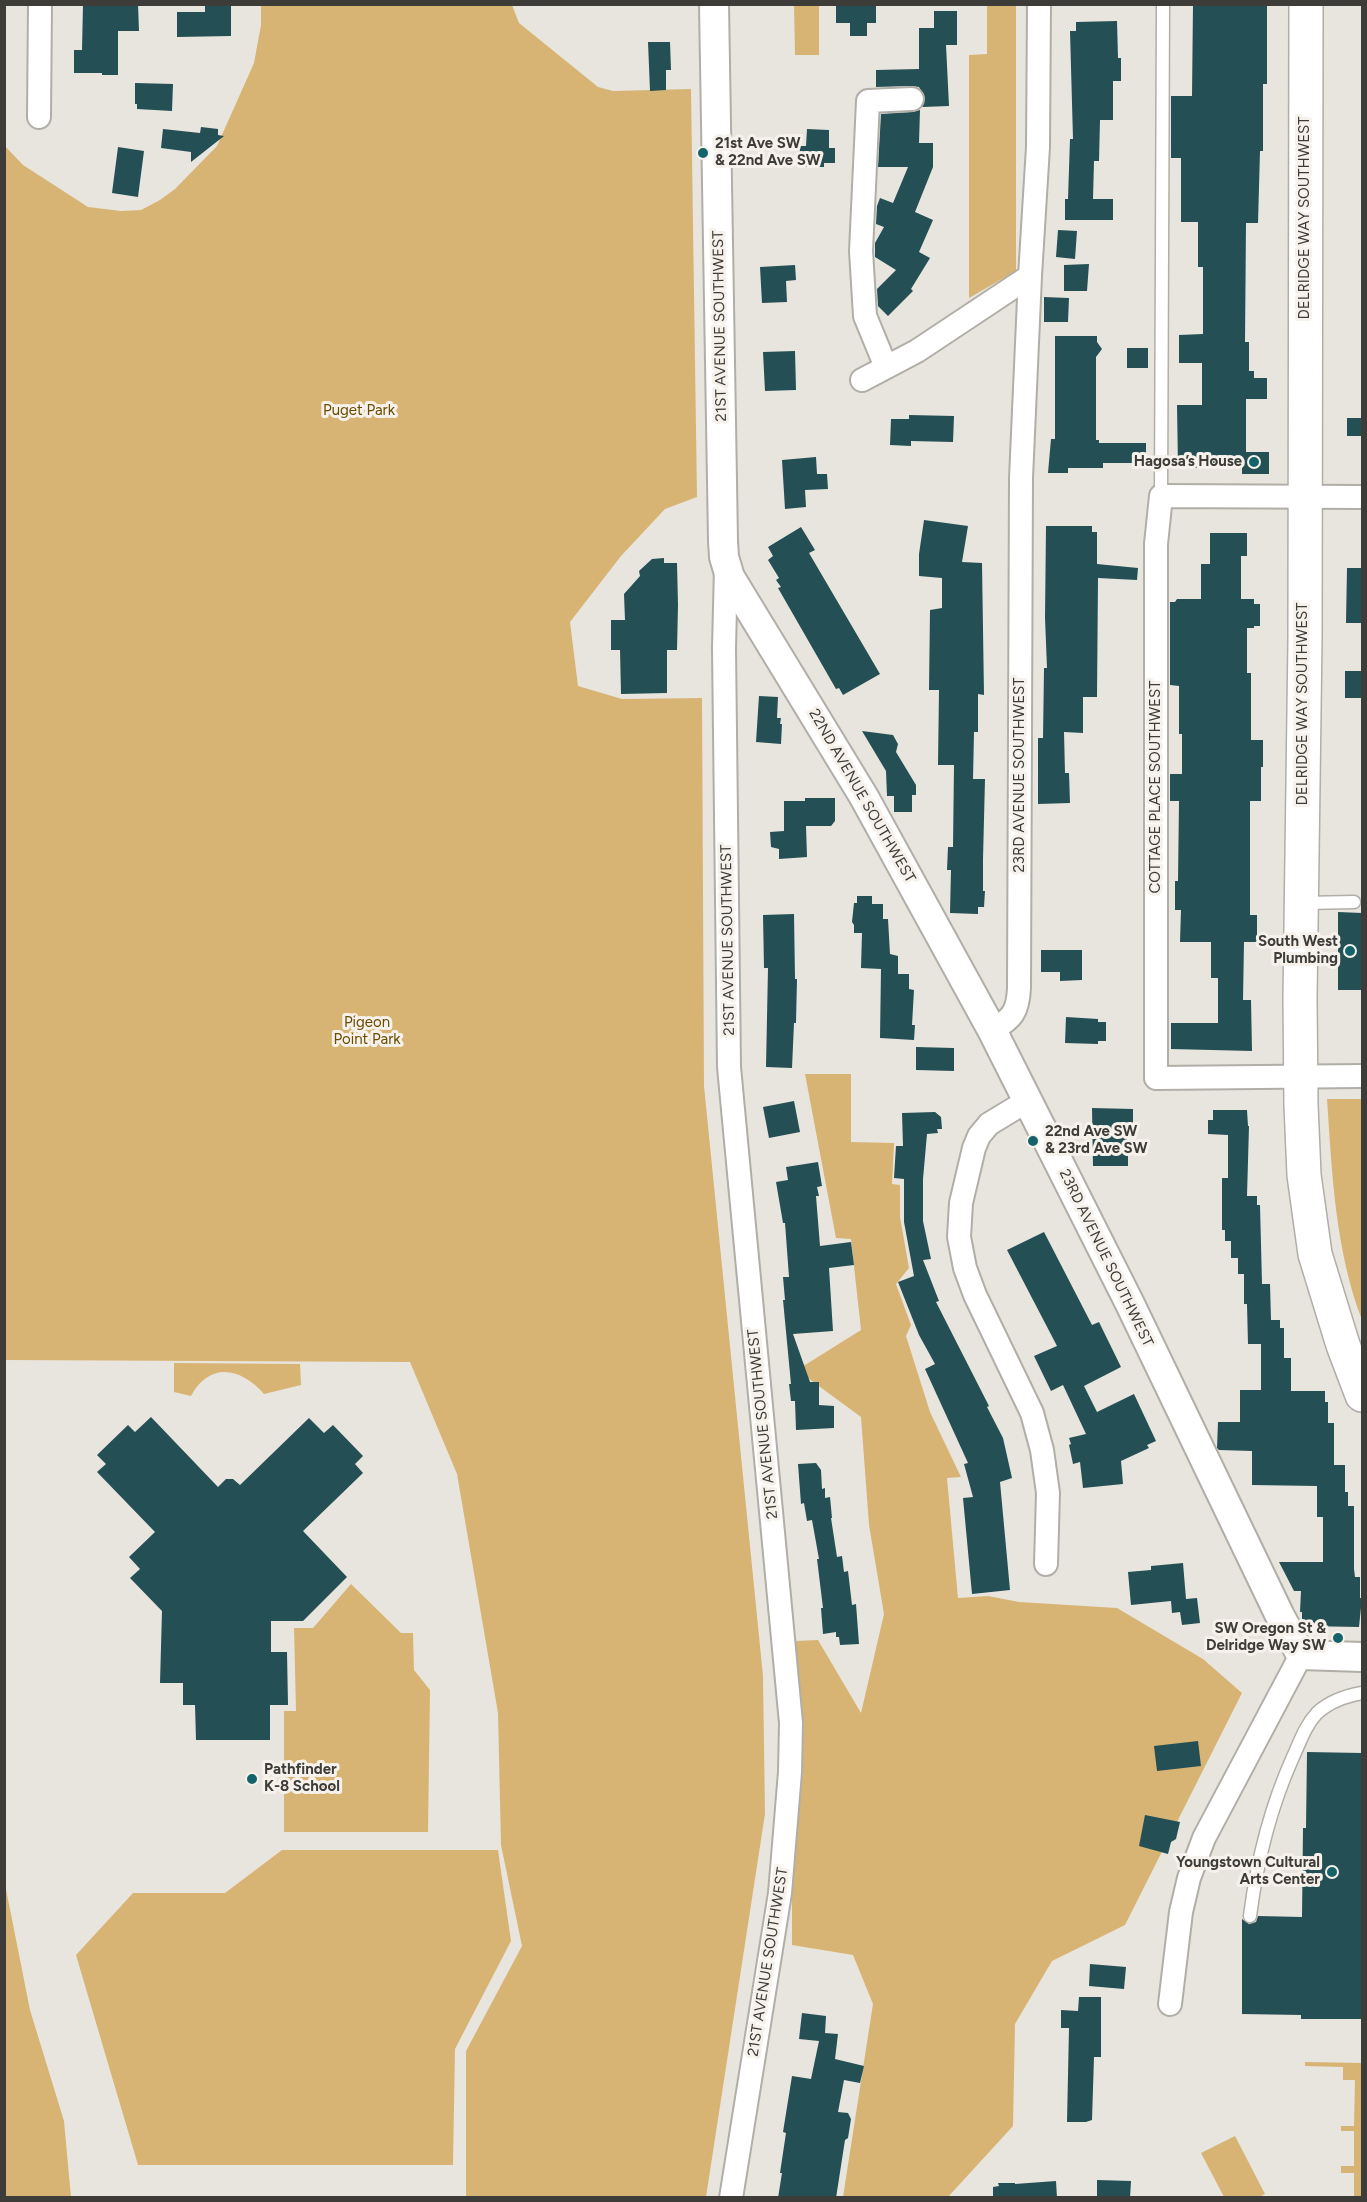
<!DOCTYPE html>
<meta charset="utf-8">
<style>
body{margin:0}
#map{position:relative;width:1367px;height:2202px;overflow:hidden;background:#e8e5de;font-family:Figtree,sans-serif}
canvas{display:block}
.frame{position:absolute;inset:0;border:6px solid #3d3c39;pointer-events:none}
</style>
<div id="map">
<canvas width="1367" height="2202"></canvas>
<div class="frame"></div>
</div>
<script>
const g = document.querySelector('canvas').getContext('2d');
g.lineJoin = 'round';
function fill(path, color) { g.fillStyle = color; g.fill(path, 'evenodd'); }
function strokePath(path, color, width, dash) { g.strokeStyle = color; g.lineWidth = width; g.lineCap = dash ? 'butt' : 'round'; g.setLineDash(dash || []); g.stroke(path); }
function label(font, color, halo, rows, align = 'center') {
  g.font = font + ' Figtree,sans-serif'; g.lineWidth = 6; g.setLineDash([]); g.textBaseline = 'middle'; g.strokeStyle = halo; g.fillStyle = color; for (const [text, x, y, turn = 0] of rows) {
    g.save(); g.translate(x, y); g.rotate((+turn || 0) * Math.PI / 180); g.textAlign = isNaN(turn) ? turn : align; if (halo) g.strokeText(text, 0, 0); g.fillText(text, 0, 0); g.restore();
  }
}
const green = new Path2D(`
 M 261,5 L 512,5 L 519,23 L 598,87 L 613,91 L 691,89 L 697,497 L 665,509 L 621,556 L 570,622 L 578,686 L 622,699 L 702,698 L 704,1086 L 763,1676 L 765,1814 L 706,2197 L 466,2197 L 466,2051 L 522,1946 L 501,1845 L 498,1713 L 457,1474 L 410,1362 L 5,1360 L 4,145 L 23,165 L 88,207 L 121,211 L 141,210 L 160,200 L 175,189 L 217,146 L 254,63 L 261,25 Z
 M 794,5 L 819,5 L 819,55 L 795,55 Z
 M 987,5 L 1016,5 L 1016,271 L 969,298 L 969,55 L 987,54 Z
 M 805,1074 L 851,1074 L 851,1142 L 894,1143 L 892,1184 L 900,1185 L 900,1217 L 909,1268 L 896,1284 L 911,1325 L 906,1336 L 930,1412 L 961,1477 L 947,1478 L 958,1598 L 988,1596 L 1019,1602 L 1117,1608 L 1203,1659 L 1242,1693 L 1125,1925 L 1052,1961 L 1015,2024 L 1013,2126 L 948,2197 L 843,2197 L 873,2004 L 853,1955 L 792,1945 L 792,1871 L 803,1738 L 795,1641 L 818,1640 L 861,1713 L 884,1614 L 869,1525 L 861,1417 L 797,1370 L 861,1330 L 851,1239 L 836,1238 Z
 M 1327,1099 L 1362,1099 L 1362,1320 C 1335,1249 1332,1173 1327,1099 Z
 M 174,1363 L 300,1364 L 301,1385 L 264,1394 C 241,1368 210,1361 191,1396 L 174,1392 Z
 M 351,1584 L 401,1633 L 413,1633 L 414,1670 L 430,1690 L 428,1832 L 284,1832 L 284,1711 L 296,1711 L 294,1628 L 313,1628 Z
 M 282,1850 L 498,1850 L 511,1941 L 455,2049 L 453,2165 L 138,2165 L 76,1955 L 133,1893 L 225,1893 Z
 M 4,1879 L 30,2010 L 64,2121 L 71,2197 L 5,2197 Z
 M 1305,2062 L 1362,2063 L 1361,2197 L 1354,2197 L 1354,2173 L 1341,2173 L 1341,2166 L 1354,2166 L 1354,2131 L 1341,2131 L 1341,2126 L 1354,2126 L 1355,2080 L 1343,2080 L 1343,2067 L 1305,2066 Z
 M 1235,2136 L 1265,2194 L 1259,2197 L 1224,2197 L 1201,2153 Z`);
const building = new Path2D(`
 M 83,4 L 138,4 L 139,31 L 118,31 L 118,75 L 102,75 L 102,73 L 74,73 L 74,50 L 82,50 Z
 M 205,4 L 231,4 L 231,36 L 177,37 L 177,12 L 205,12 Z
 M 836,4 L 876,4 L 876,23 L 867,23 L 867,36 L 850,36 L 850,23 L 836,23 Z
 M 1193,4 L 1267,4 L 1267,84 L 1263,84 L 1263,151 L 1260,151 L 1258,223 L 1246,223 L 1245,342 L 1249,342 L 1249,371 L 1254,371 L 1254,378 L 1267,378 L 1267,399 L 1246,399 L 1246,452 L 1269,452 L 1269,474 L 1242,474 L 1242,468 L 1178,468 L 1177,405 L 1202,405 L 1202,363 L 1179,363 L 1179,335 L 1203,334 L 1203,267 L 1198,267 L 1198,222 L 1181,222 L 1181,158 L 1171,158 L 1171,96 L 1192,96 Z
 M 934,11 L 957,11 L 957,45 L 946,45 L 949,106 L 922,107 L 925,98 L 919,87 L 911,86 L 876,87 L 876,70 L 919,69 L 919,28 L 934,28 Z
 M 1117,21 L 1118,58 L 1121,58 L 1121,81 L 1113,81 L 1113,120 L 1100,120 L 1099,161 L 1094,161 L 1093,199 L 1113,199 L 1113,220 L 1065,220 L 1065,199 L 1068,199 L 1070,139 L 1073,139 L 1070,31 L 1076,31 L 1076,22 Z
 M 648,42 L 670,42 L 671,70 L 666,70 L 666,90 L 650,91 Z
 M 135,83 L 173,84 L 172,111 L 137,109 L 137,104 L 135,104 Z
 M 920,110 L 919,143 L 933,143 L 933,167 L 915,212 L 933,220 L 919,252 L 930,258 L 911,289 L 913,291 L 888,316 L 878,306 L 877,289 L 896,270 L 875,257 L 875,243 L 884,227 L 876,224 L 877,206 L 880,198 L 893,203 L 908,167 L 878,167 L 881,114 L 913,112 Z
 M 201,127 L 218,129 L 218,135 L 224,136 L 191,162 L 191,152 L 161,148 L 163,129 L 200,133 Z
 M 807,129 L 829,130 L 829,148 L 835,148 L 835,163 L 824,163 L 824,167 L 799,167 L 800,146 L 806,146 Z
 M 118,147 L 144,151 L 138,197 L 112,193 Z
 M 1058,230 L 1077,231 L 1075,259 L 1056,257 Z
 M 1089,264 L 1087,291 L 1064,291 L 1064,265 Z
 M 795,265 L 796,280 L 786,281 L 787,302 L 762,303 L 760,267 Z
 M 1044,297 L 1069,298 L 1068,322 L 1044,322 Z
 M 1055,336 L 1097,336 L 1097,342 L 1102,349 L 1096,357 L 1096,440 L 1099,440 L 1099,443 L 1146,443 L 1146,463 L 1103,463 L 1103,468 L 1068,468 L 1068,473 L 1048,473 L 1051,439 L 1055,439 Z
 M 1127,348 L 1148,348 L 1148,368 L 1127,368 Z
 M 795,351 L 796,390 L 765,391 L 763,352 Z
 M 909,415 L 954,416 L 953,442 L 911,441 L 911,446 L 890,445 L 891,419 L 909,419 Z
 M 1347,418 L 1362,418 L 1362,436 L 1347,436 Z
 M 816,457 L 817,474 L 827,474 L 828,489 L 805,490 L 806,507 L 785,509 L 782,460 Z
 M 924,520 L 968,526 L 962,562 L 982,563 L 984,695 L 978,694 L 978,732 L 974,732 L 973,779 L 985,779 L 983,859 L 983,891 L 985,891 L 984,907 L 978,907 L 978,914 L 950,913 L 951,870 L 947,870 L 948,847 L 953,847 L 954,765 L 938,765 L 939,690 L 929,690 L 930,610 L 942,608 L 942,578 L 919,576 L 919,554 Z
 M 1046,526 L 1092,526 L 1092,532 L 1097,532 L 1097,564 L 1138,568 L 1137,580 L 1098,578 L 1097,697 L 1083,697 L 1083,733 L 1064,732 L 1065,773 L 1069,773 L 1070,803 L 1038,804 L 1038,738 L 1043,738 L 1044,668 L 1047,668 L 1045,618 Z
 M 801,527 L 815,550 L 809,553 L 880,674 L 843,695 L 839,688 L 836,689 L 778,588 L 781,587 L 776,580 L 779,578 L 768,560 L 773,556 L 768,547 Z
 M 1210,533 L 1247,533 L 1247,556 L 1241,556 L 1241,599 L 1254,599 L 1254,604 L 1260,604 L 1260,626 L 1254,626 L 1254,628 L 1247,628 L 1247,673 L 1251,673 L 1251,740 L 1263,740 L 1263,767 L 1261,767 L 1261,801 L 1250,801 L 1250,915 L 1257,915 L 1257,942 L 1244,942 L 1243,1000 L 1251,1000 L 1252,1051 L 1171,1049 L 1171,1023 L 1218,1023 L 1218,978 L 1211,978 L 1211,942 L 1180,942 L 1181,910 L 1175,910 L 1175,881 L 1178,881 L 1179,801 L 1170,801 L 1170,774 L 1182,774 L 1182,734 L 1179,734 L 1179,686 L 1170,685 L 1170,602 L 1175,602 L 1177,599 L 1201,599 L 1201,564 L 1210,564 Z
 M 664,558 L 664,563 L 677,563 L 678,605 L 677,650 L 667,650 L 667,693 L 621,694 L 620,650 L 611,650 L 611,620 L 625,620 L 624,594 L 640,576 L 639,571 L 652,559 Z
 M 1347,568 L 1362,568 L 1362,623 L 1346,623 Z
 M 1345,671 L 1362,671 L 1362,698 L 1345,698 Z
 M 759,696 L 778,697 L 777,718 L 781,718 L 780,724 L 782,724 L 781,744 L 756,742 Z
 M 862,731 L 893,735 L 898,744 L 896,752 L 916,785 L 916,795 L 912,795 L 912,812 L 894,812 L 894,796 L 887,796 L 886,771 Z
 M 805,798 L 835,798 L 835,821 L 831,826 L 806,826 L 807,857 L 779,859 L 779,849 L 771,847 L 770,832 L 784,831 L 784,801 L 805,801 Z
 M 857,896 L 872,896 L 872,904 L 883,904 L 883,919 L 888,919 L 890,954 L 898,956 L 898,974 L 909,974 L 909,989 L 914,990 L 912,1025 L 915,1025 L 914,1040 L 880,1038 L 881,969 L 861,968 L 862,933 L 854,933 L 854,925 L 852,922 L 854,903 L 857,903 Z
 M 1338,912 L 1362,913 L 1362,990 L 1338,990 Z
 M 794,914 L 795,979 L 797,979 L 796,1023 L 794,1023 L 792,1068 L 766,1067 L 768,968 L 764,968 L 763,915 Z
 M 1041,950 L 1082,950 L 1082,980 L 1060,981 L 1060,972 L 1041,972 Z
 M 1066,1017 L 1098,1019 L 1098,1022 L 1106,1022 L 1106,1041 L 1098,1041 L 1098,1044 L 1065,1043 Z
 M 916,1047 L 954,1048 L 954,1071 L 916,1070 Z
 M 794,1101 L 800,1132 L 769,1138 L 763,1107 Z
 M 1092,1108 L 1133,1109 L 1133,1132 L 1128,1132 L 1128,1166 L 1093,1166 Z
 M 1213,1110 L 1247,1110 L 1248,1126 L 1249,1126 L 1247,1196 L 1257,1196 L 1257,1205 L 1260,1205 L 1262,1284 L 1270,1284 L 1271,1320 L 1280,1320 L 1280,1328 L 1284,1328 L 1284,1358 L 1291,1358 L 1291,1391 L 1325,1391 L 1325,1402 L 1328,1402 L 1328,1423 L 1334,1423 L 1334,1465 L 1345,1465 L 1345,1492 L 1348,1492 L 1348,1506 L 1354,1506 L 1354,1569 L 1355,1577 L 1360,1577 L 1360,1598 L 1362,1598 L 1359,1627 L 1304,1626 L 1302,1622 L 1302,1612 L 1300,1612 L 1301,1591 L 1294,1591 L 1279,1562 L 1323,1562 L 1323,1517 L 1317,1517 L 1317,1486 L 1252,1485 L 1252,1451 L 1219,1450 L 1217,1448 L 1218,1422 L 1240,1422 L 1240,1390 L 1261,1390 L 1261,1344 L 1248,1344 L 1247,1304 L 1244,1304 L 1244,1274 L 1238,1274 L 1238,1258 L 1231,1258 L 1231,1241 L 1225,1241 L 1225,1230 L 1222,1230 L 1222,1178 L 1228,1178 L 1228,1135 L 1208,1134 L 1208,1120 L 1213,1120 Z
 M 935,1112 L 941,1117 L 942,1129 L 937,1129 L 938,1133 L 927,1134 L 923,1179 L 923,1221 L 931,1259 L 923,1260 L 939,1301 L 936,1302 L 989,1406 L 987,1407 L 1003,1438 L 1012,1478 L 1000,1482 L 1010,1590 L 972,1594 L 963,1498 L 973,1497 L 964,1464 L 968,1463 L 925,1369 L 935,1364 L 919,1335 L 898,1282 L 914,1276 L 904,1222 L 904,1179 L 894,1178 L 896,1146 L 903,1146 L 902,1113 Z
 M 818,1162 L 822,1186 L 817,1187 L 819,1196 L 816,1196 L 820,1246 L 851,1242 L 854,1265 L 829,1268 L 833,1331 L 793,1334 L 810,1382 L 819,1382 L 819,1405 L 834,1406 L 834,1428 L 796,1430 L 795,1401 L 791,1401 L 789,1384 L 791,1384 L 783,1300 L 785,1300 L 783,1277 L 789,1277 L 785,1223 L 783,1223 L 776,1182 L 788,1180 L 786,1167 Z
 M 1044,1232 L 1092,1325 L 1099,1322 L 1121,1367 L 1084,1386 L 1097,1412 L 1134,1394 L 1156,1441 L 1147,1445 L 1149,1448 L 1121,1461 L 1123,1484 L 1083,1488 L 1080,1462 L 1073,1464 L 1069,1445 L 1071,1444 L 1069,1438 L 1086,1434 L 1063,1385 L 1051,1391 L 1034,1356 L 1057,1346 L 1007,1250 Z
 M 151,1417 L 218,1487 L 226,1479 L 233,1479 L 240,1485 L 309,1418 L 324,1433 L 333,1425 L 363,1456 L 355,1464 L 363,1473 L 303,1531 L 347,1577 L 303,1621 L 271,1621 L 271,1652 L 287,1652 L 288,1705 L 270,1705 L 270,1740 L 196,1740 L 195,1705 L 183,1705 L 183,1683 L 160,1683 L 162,1611 L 130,1578 L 140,1569 L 129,1557 L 155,1532 L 97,1472 L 106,1464 L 97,1455 L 128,1425 L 135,1432 Z
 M 816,1463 L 821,1470 L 822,1489 L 825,1488 L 825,1498 L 830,1497 L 832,1518 L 831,1518 L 837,1557 L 842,1556 L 844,1572 L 848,1571 L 852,1605 L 856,1604 L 859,1644 L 840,1645 L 839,1637 L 836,1637 L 836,1632 L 823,1634 L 821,1608 L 823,1608 L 817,1559 L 819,1559 L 812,1520 L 807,1521 L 804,1503 L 801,1504 L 798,1464 Z
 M 1183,1563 L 1186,1599 L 1197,1598 L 1200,1623 L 1182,1625 L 1180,1612 L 1172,1613 L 1171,1601 L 1131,1605 L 1128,1572 L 1151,1570 L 1151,1566 Z
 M 1198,1741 L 1201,1766 L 1157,1771 L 1154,1746 Z
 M 1307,1752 L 1362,1753 L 1362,2019 L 1301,2019 L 1301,2015 L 1242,2014 L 1242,1919 L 1249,1924 L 1256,1922 L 1258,1916 L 1302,1917 L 1303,1828 L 1306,1828 Z
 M 1145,1815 L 1180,1822 L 1176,1839 L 1171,1842 L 1168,1854 L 1139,1846 Z
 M 1090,1964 L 1126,1967 L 1124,1989 L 1089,1986 Z
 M 1079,1997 L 1101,1997 L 1101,2057 L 1094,2057 L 1092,2120 L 1086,2122 L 1067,2122 L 1069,2028 L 1061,2028 L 1061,2010 L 1078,2011 Z
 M 802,2013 L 826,2016 L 825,2033 L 838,2034 L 835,2059 L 864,2066 L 860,2083 L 844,2080 L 838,2112 L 848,2113 L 851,2119 L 848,2138 L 845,2140 L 836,2198 L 778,2198 L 782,2173 L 780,2173 L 786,2133 L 783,2132 L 792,2076 L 811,2079 L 819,2041 L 799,2039 Z
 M 1097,2180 L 1131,2181 L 1130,2198 L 1097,2198 Z
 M 1056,2181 L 1057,2198 L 993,2198 L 993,2187 L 999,2186 L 998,2183 L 1015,2183 L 1015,2184 Z`);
const service = new Path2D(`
 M 1161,496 L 1163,4
 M 1304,903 L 1354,902
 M 1250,1916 C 1257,1861 1270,1808 1293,1757 C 1300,1742 1305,1726 1317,1713 C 1330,1701 1345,1696 1362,1693`);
const minor = new Path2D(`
 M 39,117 L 40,4
 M 886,367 L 865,316 L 861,251 L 868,101 L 912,99
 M 862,380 L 917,351 L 1030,276
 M 1362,497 L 1161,496 L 1156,544 L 1156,1078 L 1362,1076
 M 726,567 L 724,648 L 729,1067 L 791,1723 L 790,1772 L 780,1893 L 731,2198
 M 992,1030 C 1012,1019 1018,1012 1019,988 L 1021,478 L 1030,276 L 1038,147 L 1039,4
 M 1027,1101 L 989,1124 L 979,1136 L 974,1148 L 961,1203 L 959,1237 L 965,1268 L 975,1295 L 1032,1413 L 1042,1450 L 1048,1493 L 1046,1564
 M 1170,2004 L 1181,1912 L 1189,1878 L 1204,1838 L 1301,1655`);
const tertiary = new Path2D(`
 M 714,4 L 723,541 L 724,557 L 730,577 L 864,797 L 992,1030 L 1130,1304 L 1280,1616 L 1301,1655 L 1362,1657`);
const secondary = new Path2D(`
 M 1306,4 L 1305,639 L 1300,999 L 1301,1105 L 1304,1175 L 1315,1254 L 1343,1345 L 1362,1395`);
const markers = [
 [703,153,6,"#14626a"],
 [1254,462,6,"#14626a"],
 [1350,951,6,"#14626a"],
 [1033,1141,6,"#14626a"],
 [1338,1638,6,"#14626a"],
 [252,1779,6,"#14626a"],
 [1332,1872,6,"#14626a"]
];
const poiNames = [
 ["21st Ave SW",715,144,"left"],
 ["& 22nd Ave SW",715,161,"left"],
 ["Hagosa’s House",1242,462],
 ["South West",1338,942],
 ["Plumbing",1338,959],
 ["22nd Ave SW",1045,1132,"left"],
 ["& 23rd Ave SW",1045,1149,"left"],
 ["SW Oregon St &",1326,1629],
 ["Delridge Way SW",1326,1646],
 ["Pathfinder",264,1770,"left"],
 ["K-8 School",264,1787,"left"],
 ["Youngstown Cultural",1320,1863],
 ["Arts Center",1320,1880]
];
const streetNames = [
 ["DELRIDGE WAY SOUTHWEST",1305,218,-90],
 ["21ST AVENUE SOUTHWEST",720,326,-91],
 ["DELRIDGE WAY SOUTHWEST",1303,704,-90],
 ["23RD AVENUE SOUTHWEST",1020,775,-90],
 ["COTTAGE PLACE SOUTHWEST",1156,787,-90],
 ["22ND AVENUE SOUTHWEST",862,796,60],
 ["21ST AVENUE SOUTHWEST",728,940,-91],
 ["23RD AVENUE SOUTHWEST",1106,1258,64],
 ["21ST AVENUE SOUTHWEST",763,1424,-96],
 ["21ST AVENUE SOUTHWEST",768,1962,-81]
];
const parkNames = [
 ["Puget Park",359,411],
 ["Pigeon",367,1023],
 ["Point Park",367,1040]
];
fill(green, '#d8b474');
fill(building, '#244f54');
strokePath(service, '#b1aea8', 15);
strokePath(minor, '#b1aea8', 26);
strokePath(tertiary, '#b1aea8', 32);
strokePath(secondary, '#b1aea8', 36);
strokePath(service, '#fff', 12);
strokePath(minor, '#fff', 22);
strokePath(tertiary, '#fff', 28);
strokePath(secondary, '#fff', 33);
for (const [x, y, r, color] of markers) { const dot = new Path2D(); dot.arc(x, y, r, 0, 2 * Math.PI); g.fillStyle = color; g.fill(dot); strokePath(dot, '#f6f2eb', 2); }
label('bold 15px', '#3d3c39', '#f6f2eb', poiNames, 'right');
label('15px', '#3d3c39', '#f6f2eb', streetNames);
label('15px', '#6a4b00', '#f6f2eb', parkNames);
</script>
